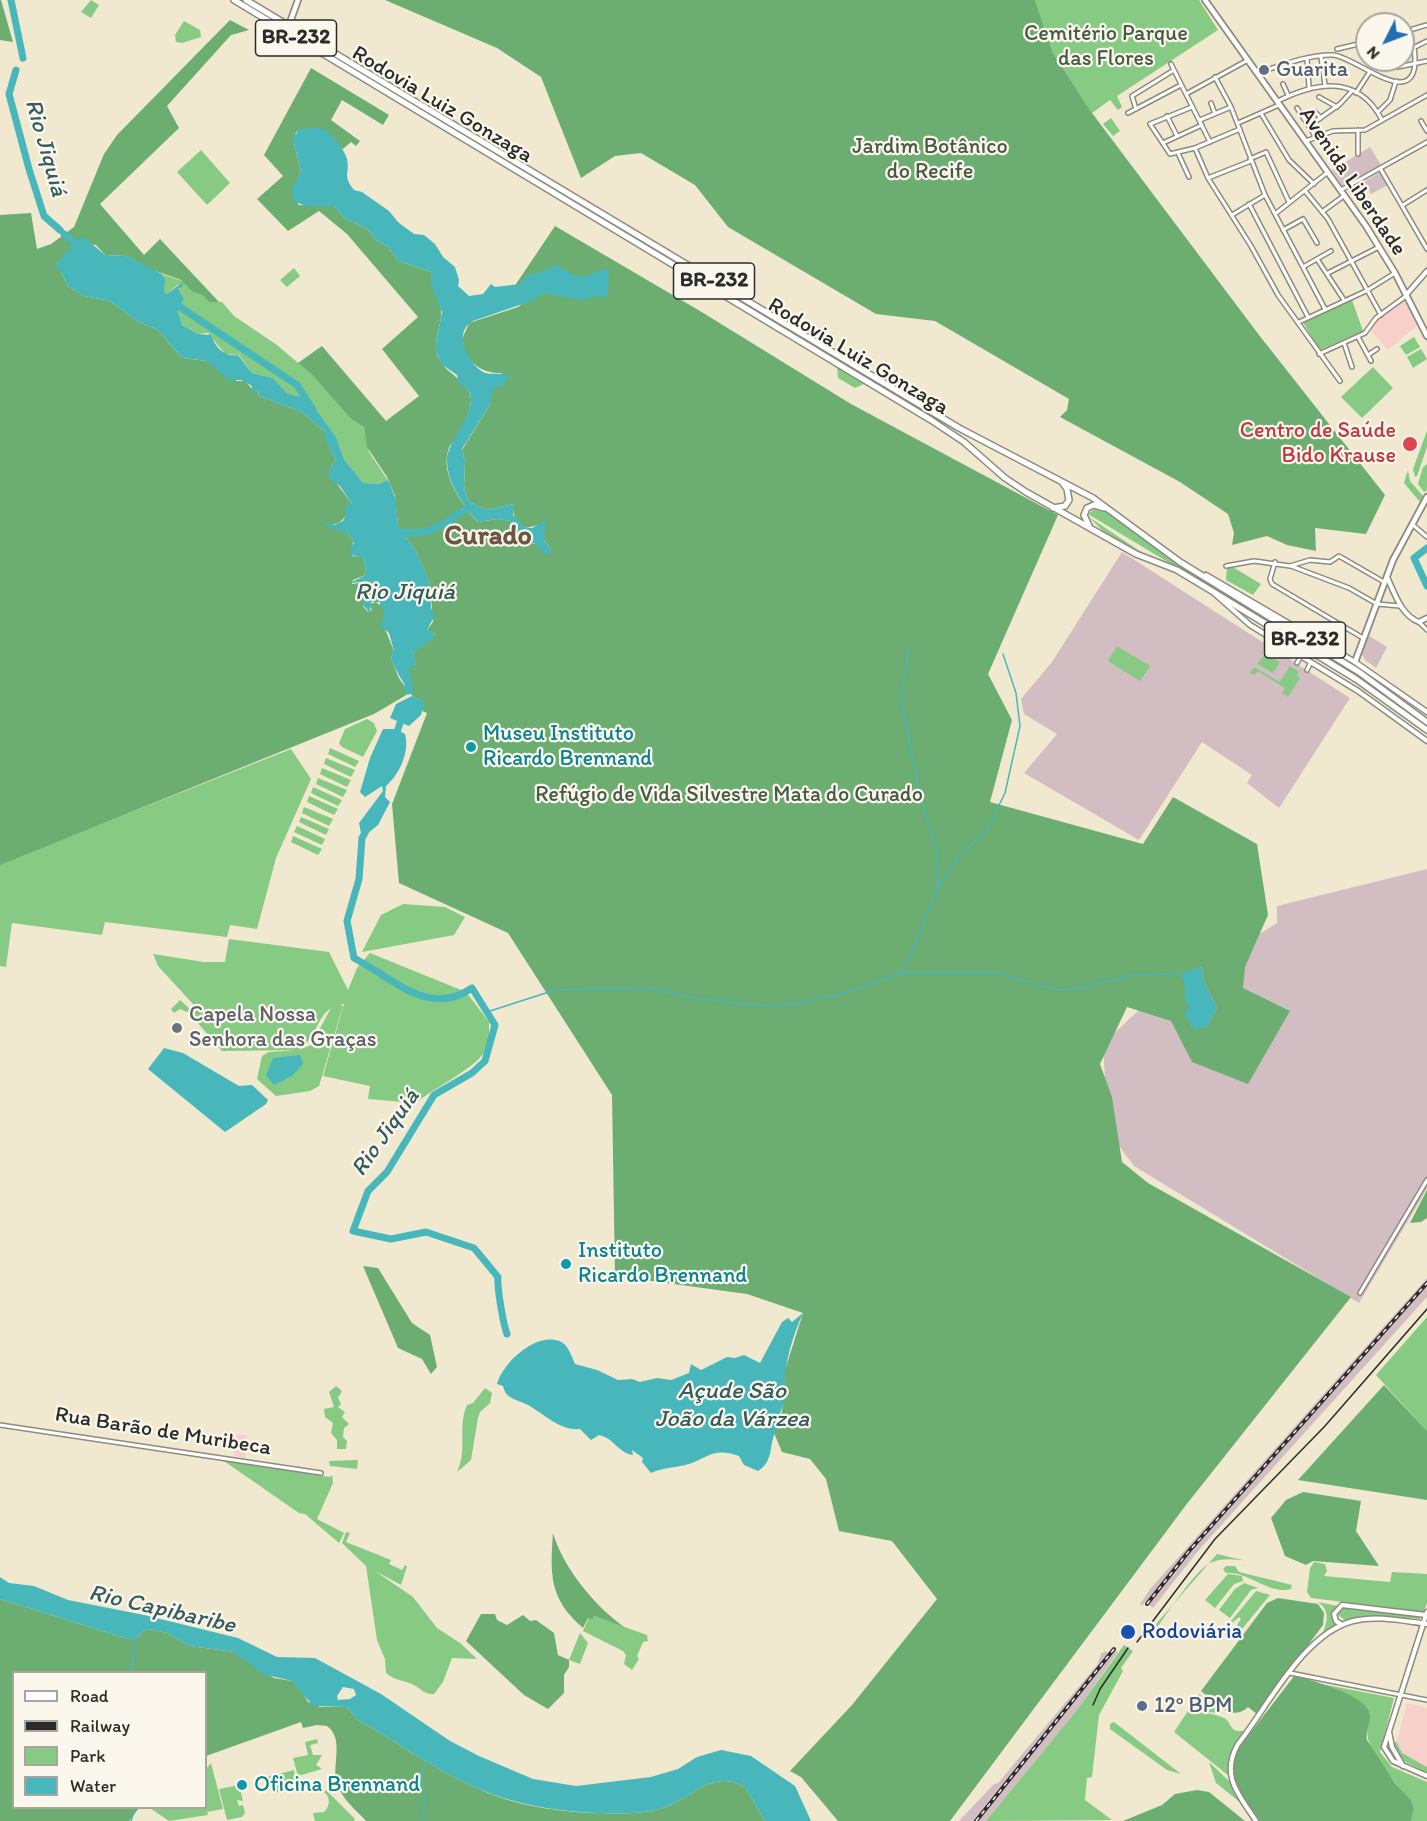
<!DOCTYPE html>
<meta charset="utf-8">
<style>
body{margin:0}
#map{position:relative;width:1427px;height:1821px;overflow:hidden;background:#f0e9cf;font-family:Itim,sans-serif}
canvas{display:block}
.legend{position:absolute;left:12px;top:1671px;width:195px;height:138px;box-sizing:border-box;background:#fbf7ec;border:2px solid #a8a59f;margin:0;padding:8px 10px;list-style:none;font-size:18px;color:#2b2b2b}
.legend li{display:flex;align-items:center;gap:12px;height:30px}
.legend b{width:30px;border:2px solid #a8a59f}
.north{position:absolute;left:1355px;top:12px;width:60px;height:60px;box-sizing:border-box;background:#fbf7ec;border:2px solid #a8a59f;border-radius:50%;rotate:228deg;font-size:16px;font-weight:700;line-height:24px;text-align:center;color:#2b2b2b}
.north::after{content:'';display:block;margin:auto;width:21px;height:27px;background:#1f6fb2;clip-path:polygon(50% 0,100% 100%,50% 72%,0 100%)}
</style>
<div id="map">
<canvas width="1427" height="1821"></canvas>
<ul class="legend">
<li><b style="height:8px;background:#fff"></b>Road</li>
<li><b style="height:8px;background:#2b2b2b"></b>Railway</li>
<li><b style="height:16px;background:#86ca83"></b>Park</li>
<li><b style="height:16px;background:#47b7bc"></b>Water</li>
</ul>
<div class="north">N</div>
</div>
<script>
const g = document.querySelector('canvas').getContext('2d');
g.lineJoin = 'round';
function fill(path, color) { g.fillStyle = color; g.fill(path, 'evenodd'); }
function strokePath(path, color, width, dash) { g.strokeStyle = color; g.lineWidth = width; g.lineCap = dash ? 'butt' : 'round'; g.setLineDash(dash || []); g.stroke(path); }
function label(font, color, halo, rows, align = 'center') {
  g.font = font + ' Itim,sans-serif'; g.lineWidth = 4.5; g.setLineDash([]); g.textBaseline = 'middle'; g.strokeStyle = halo; g.fillStyle = color; for (const [text, x, y, turn = 0] of rows) {
    g.save(); g.translate(x, y); g.rotate((+turn || 0) * Math.PI / 180); g.textAlign = isNaN(turn) ? turn : align; if (halo) g.strokeText(text, 0, 0); g.fillText(text, 0, 0); g.restore();
  }
}
const built = new Path2D(`
 M 1405,299 L 1417,326 L 1388,350 L 1370,330 L 1373,324 Z
 M 236,1434 L 247,1435 L 245,1458 L 234,1456 Z
 M 1407,1703 L 1427,1708 L 1427,1767 L 1402,1753 L 1396,1745 Z`);
const industrial = new Path2D(`
 M 1370,147 L 1381,165 L 1343,186 L 1332,170 Z
 M 1380,172 L 1388,185 L 1371,194 L 1364,182 Z
 M 1122,552 L 1350,698 L 1279,808 L 1247,783 L 1252,775 L 1202,742 L 1139,840 L 1024,773 L 1057,734 L 1024,714 L 1021,699 L 1052,662 Z
 M 1368,635 L 1387,647 L 1376,668 L 1365,660 L 1362,654 Z
 M 1427,869 L 1427,1189 L 1359,1303 L 1134,1166 L 1108,1131 L 1103,1044 L 1142,1007 L 1277,923 L 1277,906 Z
 M 1427,1278 L 1427,1297 L 1198,1551 L 1153,1608 L 1145,1602 L 1142,1606 L 1140,1604 L 1151,1588 Z
 M 1112,1648 L 1118,1652 L 1077,1710 L 986,1821 L 959,1821 L 994,1784 L 998,1783 L 1097,1665 L 1101,1654 L 1105,1651 L 1108,1653 Z`);
const green = new Path2D(`
 M 91,0 L 99,5 L 91,18 L 81,12 Z
 M 1035,0 L 1199,0 L 1218,30 L 1117,96 L 1122,107 L 1118,110 L 1110,100 L 1092,113 L 1053,53 Z
 M 184,21 L 200,30 L 201,37 L 182,43 L 176,42 L 175,35 Z
 M 1111,118 L 1120,131 L 1113,136 L 1103,124 Z
 M 201,150 L 230,183 L 207,205 L 177,172 Z
 M 294,268 L 300,276 L 287,287 L 280,280 Z
 M 162,274 L 185,282 L 193,292 L 202,295 L 209,302 L 222,302 L 234,316 L 277,345 L 311,374 L 351,419 L 364,427 L 369,452 L 389,482 L 386,480 L 380,484 L 363,483 L 344,459 L 336,437 L 314,406 L 301,397 L 287,393 L 273,378 L 252,373 L 239,355 L 225,354 L 208,333 L 198,334 L 182,325 L 178,311 L 184,299 L 178,288 L 179,284 L 167,294 L 164,291 L 164,276 Z
 M 1352,300 L 1363,331 L 1320,350 L 1302,321 Z
 M 1414,337 L 1420,347 L 1406,355 L 1400,346 Z
 M 1421,349 L 1427,359 L 1413,368 L 1407,357 Z
 M 837,367 L 866,383 L 855,388 L 838,378 Z
 M 1373,367 L 1393,388 L 1362,418 L 1341,397 Z
 M 1427,431 L 1427,447 L 1417,476 L 1415,477 L 1413,469 Z
 M 1427,464 L 1427,490 L 1424,492 L 1418,484 L 1423,467 Z
 M 1408,470 L 1410,481 L 1423,496 L 1420,502 L 1404,483 Z
 M 1095,509 L 1109,513 L 1191,573 L 1181,570 L 1088,514 Z
 M 1089,517 L 1150,558 L 1104,532 Z
 M 1231,566 L 1261,584 L 1253,595 L 1226,580 L 1227,567 Z
 M 1117,646 L 1150,666 L 1140,681 L 1108,661 Z
 M 1265,654 L 1280,662 L 1273,673 L 1257,664 Z
 M 1290,666 L 1299,672 L 1297,676 L 1300,678 L 1288,697 L 1282,693 L 1285,688 L 1258,671 L 1255,675 L 1250,673 L 1254,667 L 1280,682 Z
 M 367,719 L 374,723 L 377,731 L 363,757 L 342,747 L 339,743 L 345,729 Z
 M 330,748 L 359,761 L 355,767 L 328,754 Z
 M 291,749 L 311,779 L 276,858 L 257,929 L 230,925 L 227,937 L 105,922 L 102,935 L 12,923 L 6,967 L 0,966 L 0,864 Z
 M 326,758 L 355,770 L 351,777 L 324,764 Z
 M 322,768 L 351,780 L 347,787 L 320,774 Z
 M 318,778 L 347,790 L 343,797 L 316,784 Z
 M 313,787 L 342,800 L 338,806 L 311,793 Z
 M 309,796 L 338,809 L 334,815 L 307,802 Z
 M 304,807 L 333,819 L 329,826 L 302,813 Z
 M 301,817 L 329,829 L 326,835 L 299,822 Z
 M 297,826 L 325,839 L 322,845 L 294,832 Z
 M 293,836 L 322,849 L 318,855 L 291,842 Z
 M 403,904 L 445,907 L 465,917 L 454,935 L 362,952 L 381,915 Z
 M 229,939 L 329,952 L 348,990 L 357,968 L 370,953 L 466,992 L 489,1022 C 489,1030 490,1039 487,1047 C 481,1066 433,1088 416,1103 L 368,1099 L 370,1086 L 323,1076 L 344,1004 L 341,1004 L 343,1006 L 319,1086 L 310,1091 L 276,1096 L 257,1079 L 262,1056 L 269,1052 L 296,1050 L 222,1051 L 196,1021 L 193,1004 L 158,966 L 153,954 L 204,962 L 225,962 ZM 331,1008 L 311,1045 L 298,1050 C 317,1039 315,1019 331,1008 Z
 M 180,1000 L 191,1010 L 189,1013 L 180,1009 L 174,1013 L 171,1009 Z
 M 1427,1317 L 1427,1431 L 1376,1375 Z
 M 336,1386 L 342,1391 L 338,1398 L 341,1404 L 338,1407 L 345,1412 L 342,1417 L 349,1424 L 344,1428 L 343,1437 L 347,1441 L 346,1449 L 337,1449 L 337,1440 L 331,1433 L 333,1423 L 325,1417 L 324,1409 L 334,1407 L 329,1392 Z
 M 485,1388 L 492,1393 L 490,1403 L 480,1412 L 478,1418 L 471,1460 L 457,1472 C 468,1450 457,1428 467,1405 L 473,1403 Z
 M 221,1459 L 330,1477 L 332,1475 L 333,1483 L 317,1519 L 344,1533 L 339,1543 L 305,1514 L 299,1513 Z
 M 358,1460 L 357,1469 L 330,1466 L 329,1461 Z
 M 346,1532 L 350,1533 L 346,1542 L 391,1560 L 389,1564 L 402,1570 L 405,1565 L 407,1566 L 401,1585 L 375,1571 L 413,1597 L 437,1628 L 460,1643 L 477,1659 L 452,1658 L 443,1682 L 434,1694 C 424,1695 421,1688 412,1684 C 400,1679 398,1682 386,1673 L 385,1659 L 377,1640 L 366,1566 L 342,1543 Z
 M 1217,1554 L 1247,1561 C 1236,1559 1220,1558 1210,1563 C 1195,1571 1169,1611 1158,1626 L 1150,1631 Z
 M 1314,1562 L 1325,1564 L 1327,1571 L 1324,1576 L 1390,1582 L 1392,1572 L 1427,1574 L 1427,1603 L 1424,1612 L 1311,1598 L 1307,1592 L 1310,1568 Z
 M 1226,1566 L 1235,1566 L 1239,1572 L 1292,1585 L 1291,1589 C 1269,1595 1249,1571 1226,1573 L 1223,1569 Z
 M 1228,1574 L 1242,1576 L 1243,1581 L 1234,1584 L 1215,1608 L 1205,1600 Z
 M 1244,1583 L 1258,1588 L 1251,1590 L 1230,1618 L 1219,1610 L 1235,1589 Z
 M 1256,1591 L 1270,1595 L 1242,1629 L 1237,1625 L 1241,1619 L 1239,1617 L 1233,1622 L 1231,1621 Z
 M 1318,1602 L 1338,1606 L 1333,1616 L 1338,1625 L 1322,1635 C 1327,1622 1331,1611 1318,1602 Z
 M 1343,1607 L 1421,1615 L 1420,1619 L 1376,1616 L 1345,1620 L 1338,1615 L 1339,1610 Z
 M 594,1616 L 647,1635 L 648,1641 L 643,1642 L 637,1656 L 639,1659 L 632,1670 L 624,1664 L 626,1655 L 623,1651 L 583,1631 L 589,1617 Z
 M 580,1633 L 588,1643 L 580,1664 L 569,1660 Z
 M 1124,1645 L 1133,1651 L 1121,1668 L 1123,1671 L 1099,1715 L 1092,1777 L 1087,1778 L 1085,1800 L 1112,1820 L 986,1821 L 1077,1710 Z
 M 1321,1684 L 1394,1698 L 1380,1752 L 1392,1767 L 1427,1782 L 1427,1821 L 1411,1821 L 1414,1809 L 1411,1800 C 1395,1783 1362,1749 1368,1726 Z
 M 1199,1694 L 1223,1713 L 1205,1712 L 1192,1703 Z
 M 1192,1705 C 1208,1716 1210,1712 1224,1718 C 1232,1721 1229,1737 1249,1729 C 1237,1743 1230,1757 1229,1776 L 1174,1732 Z
 M 1114,1722 L 1181,1774 L 1167,1770 L 1110,1729 L 1110,1724 Z
 M 317,1739 L 318,1743 L 310,1745 L 313,1755 L 322,1755 L 316,1765 L 322,1769 L 298,1776 L 293,1758 L 308,1755 L 305,1742 Z
 M 1396,1741 L 1402,1753 L 1427,1767 L 1427,1773 L 1404,1761 L 1393,1746 Z
 M 1209,1762 L 1230,1782 L 1241,1803 L 1216,1783 Z
 M 211,1763 L 223,1809 L 207,1812 L 208,1815 L 169,1821 L 150,1808 L 206,1808 L 206,1769 Z
 M 294,1770 L 295,1778 L 299,1780 L 298,1787 L 274,1793 L 271,1780 L 264,1782 L 263,1778 Z
 M 239,1785 L 243,1801 L 237,1800 L 239,1806 L 243,1805 L 245,1813 L 242,1817 L 227,1820 L 219,1789 Z
 M 326,1790 L 355,1819 L 354,1821 L 315,1821 L 313,1813 L 324,1812 C 330,1806 331,1798 324,1792 Z`);
const forest = new Path2D(`
 M 0,0 L 1,0 L 13,42 L 0,40 Z
 M 385,0 L 1035,0 L 1053,53 L 1092,113 L 1259,335 L 1385,495 L 1366,534 L 1315,528 L 1316,551 L 1287,545 L 1267,536 L 1232,545 L 1234,533 L 1228,514 L 1180,482 L 1060,417 L 1067,410 L 1069,399 L 935,321 L 876,314 L 728,227 L 695,185 L 641,153 L 615,156 L 581,178 L 541,77 L 497,48 Z
 M 230,20 L 249,30 L 231,35 L 167,106 L 179,128 L 100,204 L 144,255 L 160,239 L 219,302 L 209,302 L 202,295 L 193,292 L 181,280 L 150,269 L 127,256 L 105,255 L 96,245 L 74,243 L 64,259 L 57,263 L 68,286 L 84,296 L 110,301 L 137,321 L 158,330 L 182,358 L 207,361 L 237,381 L 245,381 L 254,391 L 258,390 L 259,396 L 302,412 L 325,432 L 325,439 L 336,460 L 331,467 L 335,481 L 352,504 C 344,516 343,528 325,524 L 348,533 L 353,541 L 352,556 L 364,557 L 366,575 L 353,580 L 352,584 L 371,581 L 376,585 L 376,594 L 367,594 L 363,606 L 368,612 L 372,610 L 369,604 L 376,602 L 384,608 L 385,629 L 394,651 L 391,658 C 394,664 396,671 398,676 C 401,683 407,686 408,694 L 374,714 L 0,865 L 0,215 L 31,213 L 37,249 L 51,244 L 74,227 L 104,154 L 117,135 Z
 M 311,68 L 389,115 L 383,125 L 342,100 L 331,120 L 360,141 L 356,146 L 351,142 L 343,149 C 323,131 325,125 296,132 L 294,143 L 301,172 L 298,180 L 298,205 L 334,206 L 344,218 L 367,229 L 377,241 L 387,246 L 399,261 L 431,272 C 431,290 443,302 441,316 C 440,329 432,345 439,359 C 446,374 471,382 471,400 C 470,411 464,428 457,438 C 455,441 450,445 449,448 C 439,473 462,505 478,522 L 497,519 L 512,521 L 520,533 L 520,546 L 528,542 L 551,549 L 544,540 L 544,531 L 538,525 L 526,528 C 517,521 511,516 514,504 L 487,510 L 468,501 L 464,486 L 465,462 L 462,450 L 491,403 L 491,391 L 502,373 C 482,374 465,362 463,341 C 462,336 467,329 469,323 L 518,307 L 524,302 L 516,284 L 555,226 L 700,311 L 851,404 L 1058,515 L 988,674 L 1012,720 L 990,802 L 1143,844 L 1173,797 L 1257,844 L 1268,915 L 1245,967 L 1243,988 L 1290,1011 L 1248,1084 L 1192,1062 L 1171,1021 L 1127,1007 L 1100,1064 L 1112,1097 L 1122,1162 L 1148,1183 L 1351,1297 L 1186,1505 L 950,1821 L 838,1821 L 801,1777 L 790,1771 L 852,1705 L 937,1599 L 892,1541 L 839,1531 L 826,1479 L 810,1459 L 782,1452 L 774,1433 L 777,1418 L 782,1412 L 785,1370 L 803,1313 L 747,1294 L 615,1276 L 612,1095 L 508,933 L 399,883 L 392,804 L 427,713 L 422,711 L 424,702 L 412,696 L 406,679 L 408,667 L 416,664 L 413,653 L 435,634 L 427,630 L 433,622 L 430,584 L 416,551 L 398,527 L 395,496 L 387,477 L 367,447 L 364,427 L 351,419 L 311,374 L 298,363 L 322,346 L 386,421 L 419,396 L 382,349 L 418,317 L 347,234 L 319,211 L 288,231 L 257,199 L 283,176 L 264,155 ZM 1202,967 L 1203,980 L 1217,1008 L 1206,1028 L 1199,1026 L 1197,1030 L 1190,1024 L 1190,1005 L 1186,1003 L 1186,974 Z
 M 1427,1190 L 1427,1218 L 1421,1222 L 1410,1223 Z
 M 363,1266 L 378,1268 L 412,1323 L 430,1335 L 437,1367 L 431,1374 L 422,1359 L 398,1348 Z
 M 1384,1385 L 1427,1431 L 1427,1500 L 1298,1480 Z
 M 1303,1492 L 1361,1501 L 1356,1531 L 1379,1566 L 1313,1561 L 1306,1565 L 1285,1556 L 1271,1518 L 1286,1500 Z
 M 553,1533 C 563,1568 595,1606 624,1627 L 594,1616 L 592,1619 L 588,1618 L 583,1628 C 549,1599 550,1574 553,1533 Z
 M 1278,1598 L 1318,1604 L 1324,1613 L 1323,1625 L 1257,1714 L 1248,1707 C 1231,1723 1214,1702 1201,1691 L 1267,1603 Z
 M 0,1599 L 128,1639 L 135,1639 L 143,1631 L 150,1629 L 167,1633 L 190,1646 L 234,1652 L 274,1678 L 292,1681 L 299,1686 L 308,1702 L 320,1707 L 347,1707 L 358,1720 C 399,1743 438,1772 481,1790 C 517,1806 560,1812 598,1813 C 619,1814 646,1814 666,1807 C 693,1797 712,1769 745,1787 L 765,1821 L 366,1821 C 356,1810 342,1799 337,1784 C 331,1766 345,1739 327,1726 L 317,1725 L 303,1728 L 301,1722 L 206,1756 L 206,1672 L 14,1672 L 14,1808 L 139,1808 L 129,1821 L 0,1821 Z
 M 481,1614 L 495,1614 L 497,1620 L 507,1625 L 523,1615 L 530,1621 L 536,1620 L 554,1633 L 558,1655 L 569,1660 L 569,1667 L 564,1675 L 564,1693 L 548,1709 L 524,1695 L 466,1641 Z
 M 1295,1675 C 1313,1682 1362,1693 1369,1712 C 1372,1722 1365,1731 1367,1740 L 1394,1782 L 1411,1800 L 1414,1809 L 1411,1821 L 1257,1821 C 1240,1798 1227,1778 1237,1750 Z
 M 1197,1790 L 1209,1792 L 1245,1821 L 1123,1821 L 1162,1805 L 1175,1794 Z`);
const water = new Path2D(`
 M 319,128 C 330,131 344,148 347,159 C 350,174 342,175 354,190 L 362,192 L 389,211 L 399,223 L 414,234 L 424,235 L 435,244 L 443,257 L 455,267 L 459,280 L 458,286 L 469,296 L 483,294 L 491,284 L 495,287 L 520,284 L 526,275 L 539,273 L 556,265 C 581,278 576,281 603,269 L 609,271 L 608,294 L 603,298 L 597,296 L 581,300 L 543,293 L 534,300 L 473,321 C 452,332 468,363 483,372 C 488,375 500,373 506,374 L 508,378 L 503,385 L 493,389 L 491,403 L 462,449 L 465,462 L 464,486 L 468,501 L 487,510 L 514,504 L 513,515 L 526,528 L 532,528 L 546,520 L 544,540 L 551,549 L 550,555 L 544,553 L 534,543 L 520,546 L 520,533 L 511,521 L 497,519 L 478,522 C 463,505 447,483 447,460 C 447,439 492,397 459,384 L 457,375 L 441,364 L 435,348 L 442,312 L 431,285 L 431,272 L 399,261 L 387,246 L 377,241 L 367,229 L 344,218 L 334,206 L 305,206 L 294,201 L 292,189 L 301,172 L 293,139 L 299,129 Z
 M 84,237 L 105,255 L 127,256 L 162,274 L 165,279 L 164,291 L 167,294 L 183,282 L 182,287 L 178,288 L 184,299 L 178,311 L 182,325 L 198,334 L 211,335 C 216,348 224,357 238,355 L 252,373 L 273,378 L 287,393 L 301,397 L 314,406 L 336,437 L 344,459 L 363,483 L 380,484 L 386,480 L 389,482 L 396,500 L 398,527 L 416,551 L 424,569 L 430,584 L 431,608 L 435,615 L 427,630 L 434,633 L 434,638 L 413,653 L 417,663 L 405,671 L 410,691 C 401,681 396,670 391,658 L 394,651 L 389,633 L 380,625 L 384,615 L 384,608 L 380,607 L 380,602 L 371,602 L 370,613 L 363,605 L 367,594 L 376,593 L 376,585 L 371,581 L 350,583 L 366,575 L 364,558 L 351,555 L 350,548 L 354,543 L 348,533 L 325,526 L 326,523 L 335,525 L 343,521 L 346,513 L 345,505 L 352,504 L 340,486 L 329,478 L 329,470 L 336,460 L 325,440 L 325,432 L 302,412 L 259,396 L 258,390 L 251,392 L 252,386 L 241,380 L 229,380 L 207,361 L 182,358 L 158,330 L 137,321 L 110,301 L 84,296 L 68,286 L 62,273 L 55,265 C 65,257 72,241 84,237 Z
 M 412,696 L 425,702 L 421,715 L 409,726 L 390,718 L 396,704 Z
 M 383,729 L 396,729 L 405,734 C 410,752 399,775 386,786 L 385,797 L 390,802 L 378,825 L 362,838 L 359,823 L 383,791 L 382,786 L 365,797 L 360,792 L 370,758 Z
 M 1202,967 L 1203,980 L 1217,1008 L 1206,1028 L 1199,1027 L 1197,1031 L 1190,1024 L 1190,1020 L 1186,1019 L 1185,1013 L 1190,1006 L 1186,1003 L 1184,980 L 1179,974 Z
 M 164,1048 L 183,1053 L 239,1086 L 252,1085 L 268,1100 L 266,1104 L 225,1132 L 148,1069 Z
 M 300,1055 L 303,1064 L 292,1076 L 274,1085 L 266,1075 L 273,1058 Z
 M 803,1313 C 795,1331 789,1349 786,1368 C 783,1384 787,1405 777,1419 L 779,1427 C 767,1440 776,1460 758,1471 L 744,1465 L 739,1456 C 715,1447 708,1457 689,1464 C 676,1468 664,1467 651,1473 L 642,1462 L 643,1458 L 632,1450 L 633,1455 C 618,1453 614,1438 599,1435 L 591,1440 L 580,1429 C 560,1431 544,1414 528,1405 C 517,1399 506,1400 503,1386 L 497,1384 C 502,1364 535,1332 559,1341 C 568,1344 571,1355 575,1364 L 597,1370 L 618,1380 L 632,1379 L 640,1382 L 657,1378 L 671,1380 L 689,1373 L 691,1364 L 701,1370 L 727,1357 L 735,1358 L 744,1355 L 760,1363 L 782,1322 L 788,1318 L 792,1322 Z
 M 0,1577 L 9,1583 L 34,1586 L 68,1600 L 144,1615 L 238,1638 L 277,1657 L 315,1658 L 381,1694 L 450,1741 L 479,1756 L 533,1779 L 576,1786 L 651,1777 L 678,1769 L 697,1757 L 721,1750 L 751,1756 L 795,1786 L 811,1821 L 765,1821 L 745,1787 C 712,1769 693,1797 666,1807 C 646,1814 619,1814 598,1813 C 560,1812 517,1805 481,1790 C 438,1772 399,1743 358,1720 L 347,1707 L 313,1706 L 292,1681 L 263,1674 L 234,1652 L 190,1646 L 167,1633 L 150,1629 L 143,1631 L 135,1639 L 128,1639 L 0,1599 ZM 343,1687 L 354,1689 L 356,1695 L 350,1699 L 338,1700 L 337,1696 Z`);
const stream = new Path2D(`
 M 909,648 L 901,696 L 920,797 L 937,849 L 938,885
 M 901,971 L 909,960 L 938,887 L 959,856 L 986,832 L 1005,793 L 1020,726 L 1016,693 L 1003,654
 M 487,1012 L 555,990 L 649,988 L 699,999 L 777,1007 L 842,994 L 900,973 L 997,973 L 1057,990 L 1078,989 L 1133,975 L 1179,974
 M 132,1672 L 135,1638
 M 131,1821 L 135,1808
 M 422,1821 L 425,1798 L 421,1774 L 426,1760`);
const river = new Path2D(`
 M 11,0 L 23,58
 M 16,70 L 9,94 L 29,169 L 44,216 L 60,230
 M 64,234 L 82,248
 M 174,303 L 297,385 L 313,410
 M 395,531 C 428,538 440,526 466,509
 M 1427,548 L 1414,558 L 1427,586
 M 405,661 L 409,691
 M 395,738 L 403,714
 M 361,962 L 354,958 L 347,921 L 359,879 L 362,838 L 366,831
 M 363,963 C 398,983 431,1016 472,988 L 495,1025 L 485,1061 L 472,1073 L 434,1095 L 387,1172 L 368,1191 L 353,1231 L 391,1239 L 426,1232 L 474,1248 L 498,1277 C 497,1288 503,1323 507,1334`);
const minor = new Path2D(`
 M 1403,32 L 1427,25
 M 1403,43 L 1410,43 L 1414,47
 M 1337,49 L 1367,42
 M 1403,53 L 1427,41
 M 1321,57 L 1325,85
 M 1307,59 L 1309,87
 M 1383,60 L 1388,60
 M 1171,64 L 1210,142
 M 1398,67 L 1427,61
 M 1257,73 C 1280,66 1309,54 1333,55 C 1356,56 1424,120 1414,47
 M 1215,77 L 1231,107 L 1265,195 L 1325,309
 M 1283,84 L 1288,95
 M 1356,93 L 1369,73
 M 1186,94 L 1248,60
 M 1319,97 L 1337,107
 M 1278,101 C 1316,82 1358,74 1382,120
 M 1211,103 L 1215,114
 M 1192,107 L 1150,124 L 1170,154 L 1195,148 L 1240,129
 M 1297,108 L 1315,136
 M 1136,109 L 1132,96 L 1174,70
 M 1315,112 L 1321,118
 M 1378,112 L 1390,100 L 1396,81
 M 1128,113 L 1181,85
 M 1262,115 L 1289,160 L 1314,184
 M 1167,116 L 1177,136
 M 1200,120 L 1231,107
 M 1421,121 L 1427,131
 M 1238,123 L 1279,105
 M 1309,126 L 1340,104 L 1352,91
 M 1306,141 L 1333,131 L 1365,130 L 1427,95
 M 1163,143 L 1202,125
 M 1195,148 L 1208,178 L 1251,246 L 1278,295 L 1340,381
 M 1178,153 L 1189,177
 M 1358,154 L 1358,130
 M 1250,159 L 1266,152 L 1289,202
 M 1380,168 L 1427,249
 M 1208,178 L 1251,161
 M 1341,190 L 1427,142
 M 1305,191 L 1328,219 L 1381,315
 M 1249,204 L 1308,317
 M 1403,205 L 1427,190
 M 1322,212 L 1345,195
 M 1275,214 L 1328,172
 M 1232,215 L 1265,195
 M 1283,230 L 1303,219 L 1317,243
 M 1317,259 L 1344,300
 M 1303,267 L 1331,251
 M 1328,273 L 1379,247
 M 1299,322 L 1366,291 L 1395,273
 M 1358,337 L 1371,361
 M 1344,343 L 1352,367
 M 1319,354 L 1365,333 L 1376,318 L 1406,296
 M 1368,355 L 1377,349
 M 1413,525 L 1427,537
 M 1275,562 L 1270,579 L 1272,584 L 1363,638
 M 1226,566 L 1254,561 L 1290,566 L 1310,560 L 1330,562 L 1339,556 L 1384,582
 M 1291,566 L 1349,588 L 1377,604 L 1400,606
 M 1419,622 L 1427,630
 M 1297,663 L 1301,656
 M 1307,670 L 1311,662
 M 1360,1293 L 1427,1180
 M 0,1425 L 321,1473
 M 1290,1673 L 1427,1700`);
const tertiary = new Path2D(`
 M 1406,295 L 1427,271
 M 1206,575 L 1355,662 L 1427,712
 M 1387,577 C 1395,594 1401,615 1419,622 L 1427,618
 M 1215,594 L 1250,625 L 1358,691 L 1427,741
 M 1427,1612 L 1384,1747 L 1393,1761 L 1427,1776
 M 1342,1625 L 1336,1621 L 1334,1614 L 1342,1605 L 1426,1615
 M 1389,1732 L 1392,1747 L 1403,1766
 M 1256,1821 C 1239,1795 1220,1776 1238,1744 C 1269,1705 1303,1634 1353,1621 C 1377,1615 1403,1621 1427,1624`);
const secondary = new Path2D(`
 M 1205,0 L 1366,226 L 1395,273 L 1427,336
 M 289,25 L 298,0
 M 1355,662 L 1393,560 L 1427,497`);
const trunk = new Path2D(`
 M 234,0 L 931,420 L 964,442 L 1005,478 L 1026,492 L 1136,554 L 1177,570 L 1207,588 L 1356,679 L 1427,730
 M 246,0 L 959,428 L 1093,498 L 1180,562 L 1359,672 L 1427,722
 M 1053,508 L 1065,506 L 1069,500 L 1067,489 L 1062,482
 M 1090,528 L 1084,515 L 1087,508 L 1094,505 L 1104,508`);
const tram = new Path2D(`
 M 1137,1642 L 1215,1539 L 1325,1426 L 1427,1309
 M 1093,1705 L 1100,1689 L 1128,1648`);
const rail = new Path2D(`
 M 1147,1604 L 1189,1551 L 1427,1283
 M 976,1821 L 1114,1649`);
const markers = [
 [1264,70,6,"#5c6f8a"],
 [1410,444,8,"#e0444e"],
 [471,747,6,"#0f9aa8"],
 [177,1028,6,"#6b7280"],
 [566,1264,6,"#0f9aa8"],
 [1128,1632,8,"#1a4fb4"],
 [1142,1706,6,"#5c6f8a"],
 [242,1785,6,"#0f9aa8"]
];
const shields = [
 [296,38,81],
 [714,281,81],
 [1305,640,81]
];
const shieldNames = [
 ["BR-232",296,38],
 ["BR-232",714,281],
 ["BR-232",1305,640]
];
const parkNames = [
 ["Cemitério Parque",1106,34],
 ["das Flores",1106,59],
 ["Jardim Botânico",930,147],
 ["do Recife",930,172],
 ["Refúgio de Vida Silvestre Mata do Curado",729,795]
];
const serviceNames = [
 ["Guarita",1276,70],
 ["12º BPM",1154,1706]
];
const streetNames = [
 ["Rodovia Luiz Gonzaga",442,105,31],
 ["Avenida Liberdade",1352,182,56],
 ["Rodovia Luiz Gonzaga",858,357,31],
 ["Rua Barão de Muribeca",163,1432,9]
];
const healthNames = [
 ["Centro de Saúde",1396,431],
 ["Bido Krause",1396,456]
];
const cultureNames = [
 ["Museu Instituto",483,734],
 ["Ricardo Brennand",483,759],
 ["Instituto",578,1251],
 ["Ricardo Brennand",578,1276],
 ["Oficina Brennand",254,1785]
];
const worshipNames = [
 ["Capela Nossa",189,1015],
 ["Senhora das Graças",189,1040]
];
const transitNames = [
 ["Rodoviária",1142,1632]
];
const waterNames = [
 ["Rio Jiquiá",45,148,74],
 ["Rio Jiquiá",405,593],
 ["Rio Jiquiá",386,1133,-55],
 ["Açude São",732,1392],
 ["João da Várzea",732,1420],
 ["Rio Capibaribe",162,1610,13]
];
const districtNames = [
 ["Curado",488,537]
];
fill(built, '#f7d0ca');
fill(industrial, '#d2bec2');
fill(green, '#86ca83');
fill(forest, '#6cae71');
fill(water, '#47b7bc');
strokePath(stream, '#47b7bc', 1.5);
strokePath(river, '#47b7bc', 7);
strokePath(minor, '#8e8a7d', 6);
strokePath(tertiary, '#8e8a7d', 7);
strokePath(secondary, '#8e8a7d', 8);
strokePath(trunk, '#8e8a7d', 8);
strokePath(minor, '#fff', 3);
strokePath(tertiary, '#fff', 4);
strokePath(secondary, '#fff', 4.5);
strokePath(trunk, '#fff', 5);
strokePath(tram, '#2b2b2b', 1.5);
strokePath(rail, '#2b2b2b', 4);
strokePath(rail, '#fbf7ec', 1.5, [4.5]);
for (const [x, y, r, color] of markers) { const dot = new Path2D(); dot.arc(x, y, r, 0, 2 * Math.PI); g.fillStyle = color; g.fill(dot); strokePath(dot, '#fbf7ec', 2); }
for (const [x, y, w] of shields) { const box = new Path2D(); box.roundRect(x - w / 2, y - 18, w, 36, 4.5); g.fillStyle = '#fbf7ec'; g.fill(box); strokePath(box, '#2b2b2b', 1.5); }
label('bold 21px', '#2b2b2b', null, shieldNames);
label('22px', '#465b45', '#fbf7ec', parkNames);
label('22px', '#4e5e75', '#fbf7ec', serviceNames, 'left');
label('22px', '#2b2b2b', '#fbf7ec', streetNames);
label('22px', '#be3a42', '#fbf7ec', healthNames, 'right');
label('22px', '#0d838f', '#fbf7ec', cultureNames, 'left');
label('22px', '#5b616d', '#fbf7ec', worshipNames, 'left');
label('22px', '#164399', '#fbf7ec', transitNames, 'left');
label('italic 24px', '#355c5e', '#fbf7ec', waterNames);
label('bold 28px', '#6c5745', '#fbf7ec', districtNames);
</script>
